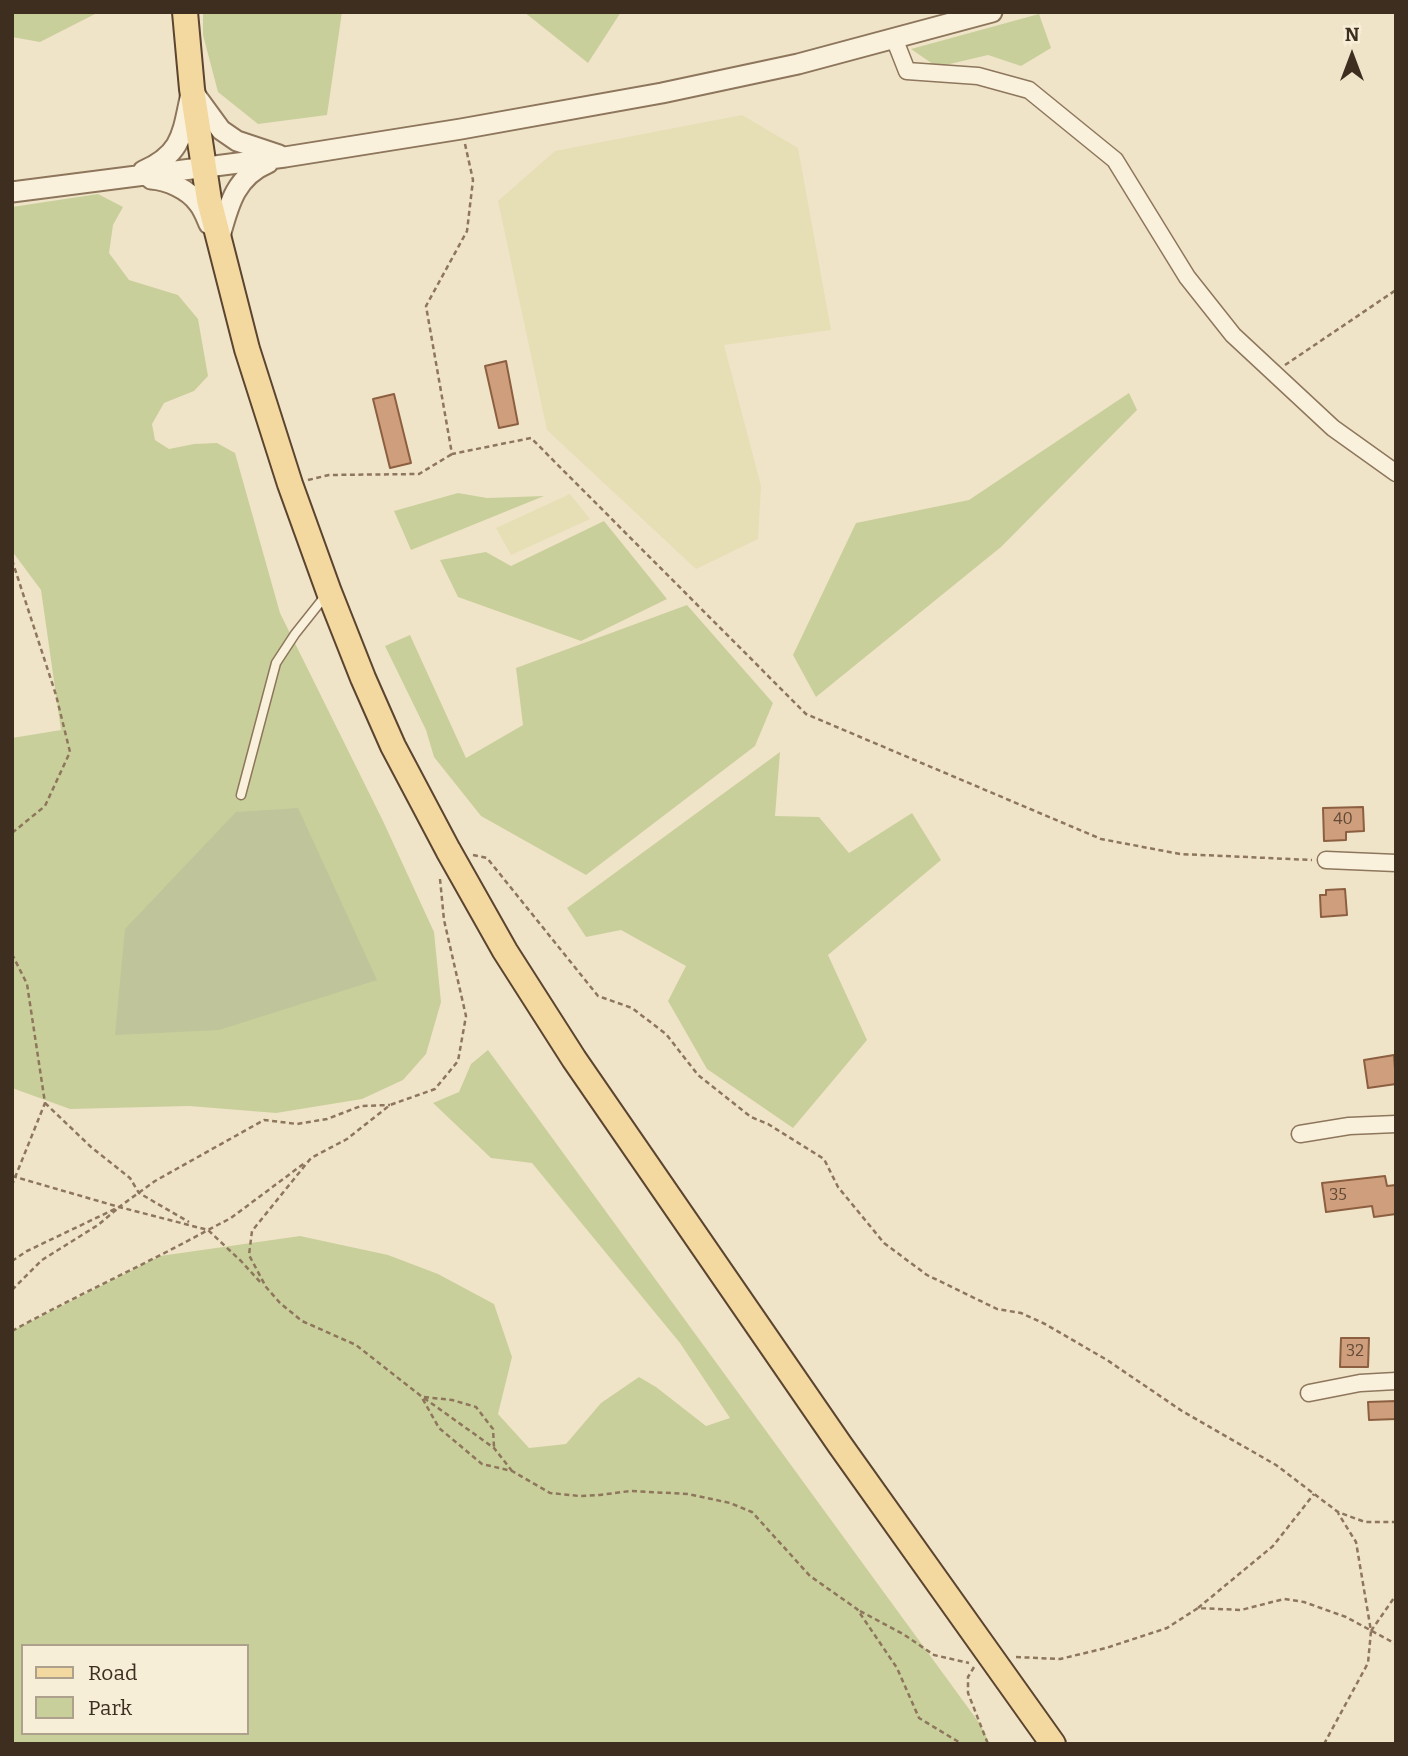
<!DOCTYPE html>
<style>
body{margin:0}
#map{position:relative;width:1408px;height:1756px;overflow:hidden;background:#f0e4c8;font-family:Bitter,serif}
canvas{display:block}
.frame{position:absolute;inset:0;border:14px solid #3d2e20;pointer-events:none}
.legend{position:absolute;left:21px;top:1644px;width:228px;height:91px;box-sizing:border-box;background:#f7eed8;border:2px solid #ada18e;margin:0;padding:9px 12px;list-style:none;font-size:21px;color:#3d2e20}
.legend li{display:flex;align-items:center;gap:14px;height:35px}
.legend b{width:35px;border:2px solid #ada18e}
.north{position:absolute;left:1317px;top:21px;width:70px;height:70px;-webkit-text-stroke:5px #f7eed8;paint-order:stroke;rotate:0deg;font-size:19px;font-weight:700;line-height:28px;text-align:center;color:#3d2e20}
.north::after{content:'';display:block;margin:auto;width:24px;height:32px;background:#3d2e20;clip-path:polygon(50% 0,100% 100%,50% 72%,0 100%)}
</style>
<div id="map">
<canvas width="1408" height="1756"></canvas>
<div class="frame"></div>
<ul class="legend">
<li><b style="height:9px;background:#f3d9a0"></b>Road</li>
<li><b style="height:19px;background:#c9cf9b"></b>Park</li>
</ul>
<div class="north">N</div>
</div>
<script>
const g = document.querySelector('canvas').getContext('2d');
g.lineJoin = 'round';
function fill(path, color) { g.fillStyle = color; g.fill(path, 'evenodd'); }
function strokePath(path, color, width, dash) { g.strokeStyle = color; g.lineWidth = width; g.lineCap = dash ? 'butt' : 'round'; g.setLineDash(dash || []); g.stroke(path); }
function label(font, color, halo, rows, align = 'center') {
  g.font = font + ' Bitter,serif'; g.lineWidth = 5; g.setLineDash([]); g.textBaseline = 'middle'; g.strokeStyle = halo; g.fillStyle = color; for (const [text, x, y, turn = 0] of rows) {
    g.save(); g.translate(x, y); g.rotate((+turn || 0) * Math.PI / 180); g.textAlign = isNaN(turn) ? turn : align; if (halo) g.strokeText(text, 0, 0); g.fillText(text, 0, 0); g.restore();
  }
}
const farmland = new Path2D(`
 M 742,115 L 798,148 L 831,330 L 724,345 L 761,486 L 758,539 L 696,569 L 547,430 L 498,201 L 555,151 Z
 M 570,494 L 590,519 L 511,555 L 496,528 Z`);
const green = new Path2D(`
 M 12,12 L 99,12 L 40,42 L 12,37 Z
 M 203,12 L 342,12 L 327,115 L 258,124 L 218,92 L 203,35 Z
 M 524,12 L 621,12 L 588,63 Z
 M 1039,14 L 1051,48 L 1021,66 L 988,55 L 937,67 L 911,49 Z
 M 98,194 L 123,207 L 113,225 L 109,253 L 129,280 L 178,295 L 198,319 L 208,376 L 194,391 L 164,403 L 152,424 L 155,440 L 169,449 L 194,444 L 217,443 L 235,453 L 280,613 L 383,821 L 434,932 L 441,1002 L 426,1054 L 403,1080 L 362,1099 L 276,1113 L 189,1106 L 70,1109 L 12,1088 L 12,738 L 61,730 L 41,590 L 12,551 L 12,207 Z
 M 1129,393 L 1137,410 L 1001,547 L 816,697 L 793,655 L 856,523 L 969,500 Z
 M 458,493 L 487,498 L 544,496 L 411,550 L 394,511 Z
 M 604,521 L 667,599 L 581,641 L 458,597 L 440,560 L 486,552 L 511,566 Z
 M 687,605 L 773,703 L 755,746 L 586,875 L 481,816 L 434,757 L 426,730 L 385,646 L 410,635 L 466,758 L 523,725 L 516,668 Z
 M 780,752 L 775,816 L 819,817 L 849,853 L 912,813 L 941,860 L 828,955 L 867,1040 L 793,1128 L 707,1069 L 668,1001 L 686,966 L 621,930 L 586,937 L 567,908 Z
 M 488,1050 L 980,1724 L 990,1744 L 12,1744 L 12,1331 L 160,1256 L 300,1236 L 388,1255 L 438,1274 L 494,1304 L 512,1357 L 498,1414 L 529,1448 L 566,1444 L 601,1403 L 639,1377 L 656,1387 L 706,1426 L 730,1418 L 680,1343 L 532,1163 L 491,1158 L 433,1103 L 459,1092 L 471,1064 ZM 23,1646 L 247,1646 L 247,1733 L 23,1733 Z`);
const cemetery = new Path2D(`
 M 298,808 L 377,980 L 219,1030 L 115,1035 L 125,929 L 236,812 Z`);
const building = new Path2D(`
 M 506,361 L 518,424 L 499,428 L 485,366 Z
 M 394,394 L 411,463 L 390,468 L 373,399 Z
 M 1363,807 L 1364,831 L 1346,832 L 1346,840 L 1324,841 L 1323,808 Z
 M 1345,889 L 1347,915 L 1321,917 L 1320,895 L 1326,895 L 1326,890 Z
 M 1394,1055 L 1396,1084 L 1368,1088 L 1364,1060 Z
 M 1385,1176 L 1387,1186 L 1396,1185 L 1396,1214 L 1374,1217 L 1372,1206 L 1326,1212 L 1322,1183 Z
 M 1341,1338 L 1369,1338 L 1368,1367 L 1340,1367 Z
 M 1396,1401 L 1396,1419 L 1369,1420 L 1368,1402 Z`);
const path = new Path2D(`
 M 465,144 L 473,180 L 467,231 L 426,306 L 452,454 L 531,438 L 806,714 L 1101,839 L 1180,854 L 1312,860
 M 1285,365 L 1396,290
 M 308,480 L 329,475 L 419,474 L 452,454
 M 12,560 L 56,695 L 70,752 L 45,806 L 12,833
 M 473,855 L 487,858 L 598,996 L 632,1008 L 666,1034 L 698,1075 L 751,1117 L 768,1124 L 824,1159 L 838,1187 L 884,1243 L 927,1275 L 997,1309 L 1021,1313 L 1045,1324 L 1107,1360 L 1182,1411 L 1276,1465 L 1338,1512 L 1365,1522 L 1396,1522
 M 440,879 L 444,920 L 466,1016 L 458,1061 L 435,1089 L 390,1105 L 347,1139 L 311,1158 L 252,1231 L 249,1255 L 266,1287 L 280,1303 L 302,1321 L 356,1345 L 421,1396 L 439,1428 L 482,1464 L 512,1471 L 550,1493 L 579,1496 L 600,1495 L 630,1491 L 688,1494 L 730,1503 L 752,1512 L 810,1576 L 857,1609 L 897,1668 L 919,1718 L 962,1744
 M 12,954 L 27,984 L 45,1103 L 12,1185
 M 45,1103 L 91,1147 L 130,1178 L 139,1193 L 189,1222
 M 12,1176 L 119,1207 L 208,1230 L 231,1218 L 306,1162
 M 12,1261 L 27,1251 L 119,1207 L 155,1181 L 264,1120 L 297,1124 L 327,1119 L 361,1106 L 390,1105
 M 12,1290 L 42,1260 L 98,1225 L 117,1209
 M 12,1331 C 77,1295 144,1265 208,1230 L 241,1261 L 262,1284
 M 424,1397 L 452,1400 L 476,1407 L 493,1429 L 494,1447
 M 424,1398 L 494,1448 L 512,1471
 M 1198,1608 L 1273,1546 L 1314,1494
 M 860,1611 L 903,1634 L 934,1655 L 969,1663
 M 1371,1631 L 1396,1595
 M 1016,1657 L 1060,1659 L 1106,1648 L 1167,1628 L 1198,1608 L 1241,1610 L 1284,1599 L 1304,1602 L 1346,1617 L 1396,1644
 M 974,1667 L 968,1677 L 968,1693 L 988,1744
 M 1324,1744 L 1368,1663 L 1371,1631 L 1356,1542 L 1338,1513`);
const service = new Path2D(`
 M 241,795 L 276,663 L 295,634 L 326,595`);
const minor = new Path2D(`
 M 894,38 L 907,71 L 978,76 L 1029,90 L 1115,160 L 1187,277 L 1233,335 L 1333,428 L 1396,473
 M 1326,860 L 1396,863
 M 1300,1134 L 1349,1126 L 1396,1124
 M 1309,1393 L 1360,1383 L 1396,1381`);
const tertiary = new Path2D(`
 M 194,93 L 221,130 L 237,141 L 279,155
 M 143,171 C 181,154 182,136 190,98
 M 151,179 C 167,180 188,189 198,203 C 203,209 206,217 209,224
 M 12,192 L 285,157 L 461,129 L 662,93 L 798,64 L 992,12
 M 219,240 C 228,208 234,177 268,163`);
const primary = new Path2D(`
 M 185,12 L 192,89 L 209,200 L 247,349 L 290,484 L 329,592 L 363,678 L 393,746 L 448,850 L 505,951 L 574,1059 L 840,1445 L 1053,1744`);
const numberNames = [
 ["40",1343,820],
 ["35",1338,1196],
 ["32",1355,1352]
];
fill(farmland, '#e6deb5');
fill(green, '#c9cf9b');
fill(cemetery, '#bfc49a');
fill(building, '#cf9f7d');
strokePath(building, '#8d5f41', 2);
strokePath(service, '#8d765c', 11);
strokePath(minor, '#8d765c', 19);
strokePath(tertiary, '#8d765c', 23);
strokePath(primary, '#5b4430', 28);
strokePath(path, '#8d765c', 2.5, [5, 3.5]);
strokePath(service, '#faf1dc', 8);
strokePath(minor, '#faf1dc', 16);
strokePath(tertiary, '#faf1dc', 19);
strokePath(primary, '#f3d9a0', 24);
label('16px', '#624a37', null, numberNames);
</script>
